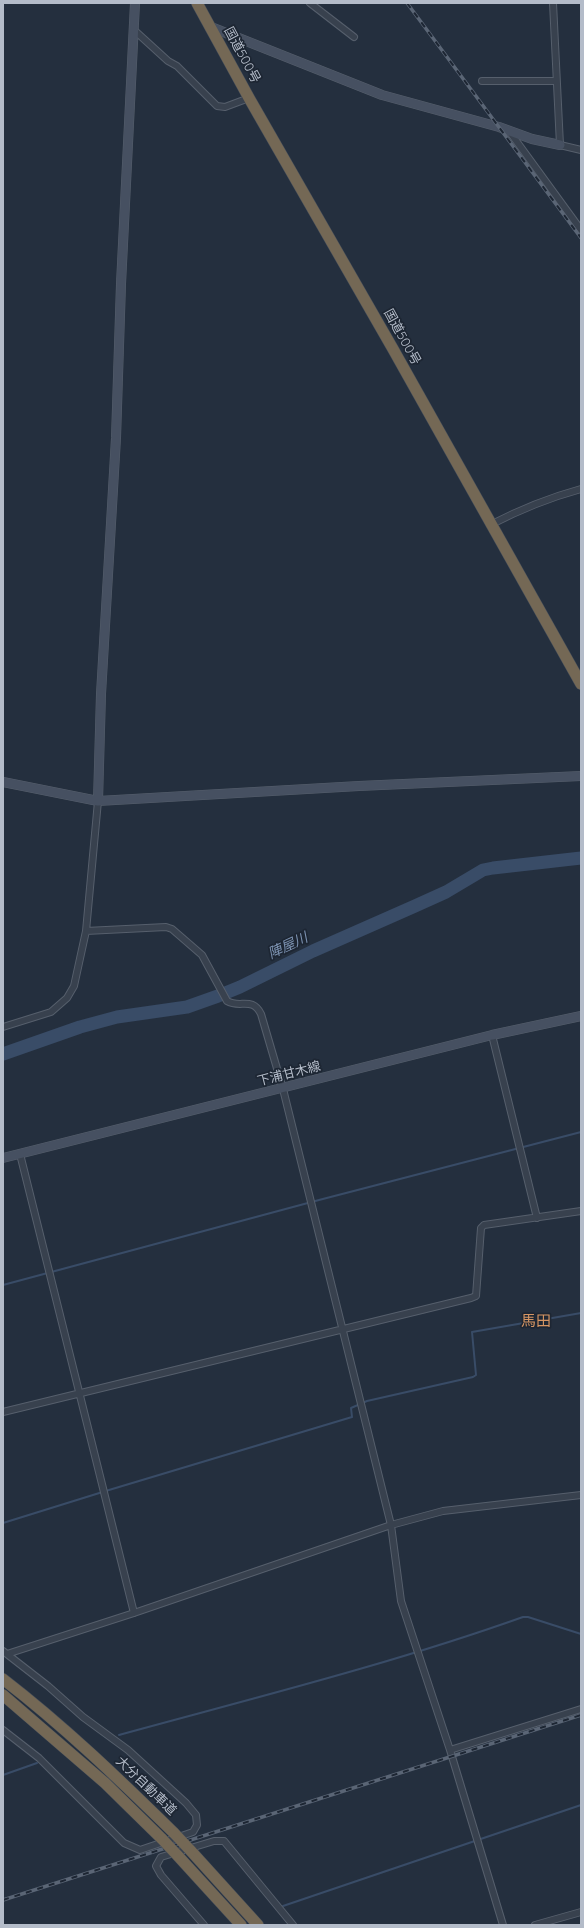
<!DOCTYPE html>
<meta charset="utf-8">
<style>
body{margin:0}
#map{position:relative;width:584px;height:1928px;overflow:hidden;background:#242f3e;font-family:Quicksand,sans-serif}
canvas{display:block}
.frame{position:absolute;inset:0;border:4px solid #b4bcc9;pointer-events:none}
</style>
<div id="map">
<canvas width="584" height="1928"></canvas>
<div class="frame"></div>
</div>
<script>
const g = document.querySelector('canvas').getContext('2d');
g.lineJoin = 'round';
function strokePath(path, color, width, dash) { g.strokeStyle = color; g.lineWidth = width; g.lineCap = dash ? 'butt' : 'round'; g.setLineDash(dash || []); g.stroke(path); }
function label(font, color, halo, rows, align = 'center') {
  g.font = font + ' Quicksand,"Noto Sans JP",sans-serif'; g.lineWidth = 3.5; g.setLineDash([]); g.textBaseline = 'middle'; g.strokeStyle = halo; g.fillStyle = color; for (const [text, x, y, turn = 0] of rows) {
    g.save(); g.translate(x, y); g.rotate((+turn || 0) * Math.PI / 180); g.textAlign = isNaN(turn) ? turn : align; if (halo) g.strokeText(text, 0, 0); g.fillText(text, 0, 0); g.restore();
  }
}
const stream = new Path2D(`
 M 3,1285 L 319,1200 L 581,1132
 M 3,1523 L 109,1490 L 352,1417 L 351,1408 L 367,1401 L 473,1377 L 476,1375 L 472,1332 L 581,1313
 M 119,1735 C 254,1698 391,1664 523,1617 L 528,1617 L 581,1634
 M 3,1775 L 37,1763
 M 283,1906 L 581,1805`);
const river = new Path2D(`
 M 3,1054 L 80,1027 L 117,1017 L 187,1007 L 218,996 L 240,987 L 313,951 L 415,906 L 446,892 L 483,870 L 493,868 L 581,858`);
const street = new Path2D(`
 M 310,3 L 354,37
 M 553,3 L 560,145 L 581,150
 M 134,30 L 168,61 L 177,66 L 217,106 L 225,107 L 249,98
 M 482,81 L 556,81
 M 509,131 L 581,230
 M 490,525 C 521,509 548,498 581,489
 M 86,931 L 166,927 L 172,929 L 202,955 L 227,1001 C 240,1009 252,996 261,1014 L 283,1089 L 391,1525 L 401,1601 L 450,1750 L 503,1925
 M 3,1027 L 51,1012 L 67,998 L 74,986 L 86,931 L 98,801
 M 492,1035 L 537,1218
 M 20,1154 L 134,1613
 M 3,1412 L 471,1298 L 476,1296 L 481,1228 L 484,1225 L 581,1211
 M 3,1651 L 48,1686 L 83,1717 L 128,1750 L 186,1803 L 196,1815 L 197,1825 L 193,1832 L 140,1850 L 124,1843 L 39,1758 L 3,1730
 M 7,1654 L 134,1613 L 391,1525 L 443,1511 L 581,1495
 M 450,1750 L 581,1709
 M 204,1925 L 161,1875 L 156,1866 L 161,1857 L 214,1841 L 224,1841 L 293,1925
 M 535,1925 L 581,1912`);
const secondary = new Path2D(`
 M 211,27 L 382,95 L 499,127 L 532,139 L 560,145
 M 3,782 L 98,801 L 359,786 L 581,776
 M 98,801 L 101,694 L 116,438 L 121,284 L 135,3
 M 3,1158 L 492,1035 L 581,1016`);
const highway = new Path2D(`
 M 197,3 L 249,98 L 393,349 L 581,684
 M 3,1679 C 64,1726 119,1779 174,1833
 M 3,1695 L 105,1783 L 162,1839
 M 191,1851 L 258,1925
 M 178,1856 L 241,1925`);
const rail = new Path2D(`
 M 407,3 L 581,238
 M 3,1900 L 581,1715`);
const highwayBridge = new Path2D(`
 M 174,1833 L 191,1851
 M 162,1839 L 178,1856`);
const streetNames = [
 ["国道500号",242,55,62],
 ["国道500号",402,337,61],
 ["下浦甘木線",289,1074,-14],
 ["大分自動車道",146,1786,44]
];
const waterNames = [
 ["陣屋川",288,946,-25]
];
const quarterNames = [
 ["馬田",536,1321]
];
strokePath(stream, '#394c67', 2);
strokePath(river, '#394c67', 13);
strokePath(street, '#565f6c', 8);
strokePath(secondary, '#565f6c', 10);
strokePath(highway, '#434c59', 12);
strokePath(street, '#38414e', 6);
strokePath(secondary, '#465061', 9);
strokePath(highway, '#746855', 11);
strokePath(rail, '#5a6575', 3.5);
strokePath(rail, '#1d2633', 2, [6]);
strokePath(highwayBridge, '#434c59', 12, []);
strokePath(highwayBridge, '#746855', 11);
label('13px', '#b4bcc9', '#1d2633', streetNames);
label('italic 14px', '#7c92b1', '#1d2633', waterNames);
label('15px', '#d59563', '#1d2633', quarterNames);
</script>
